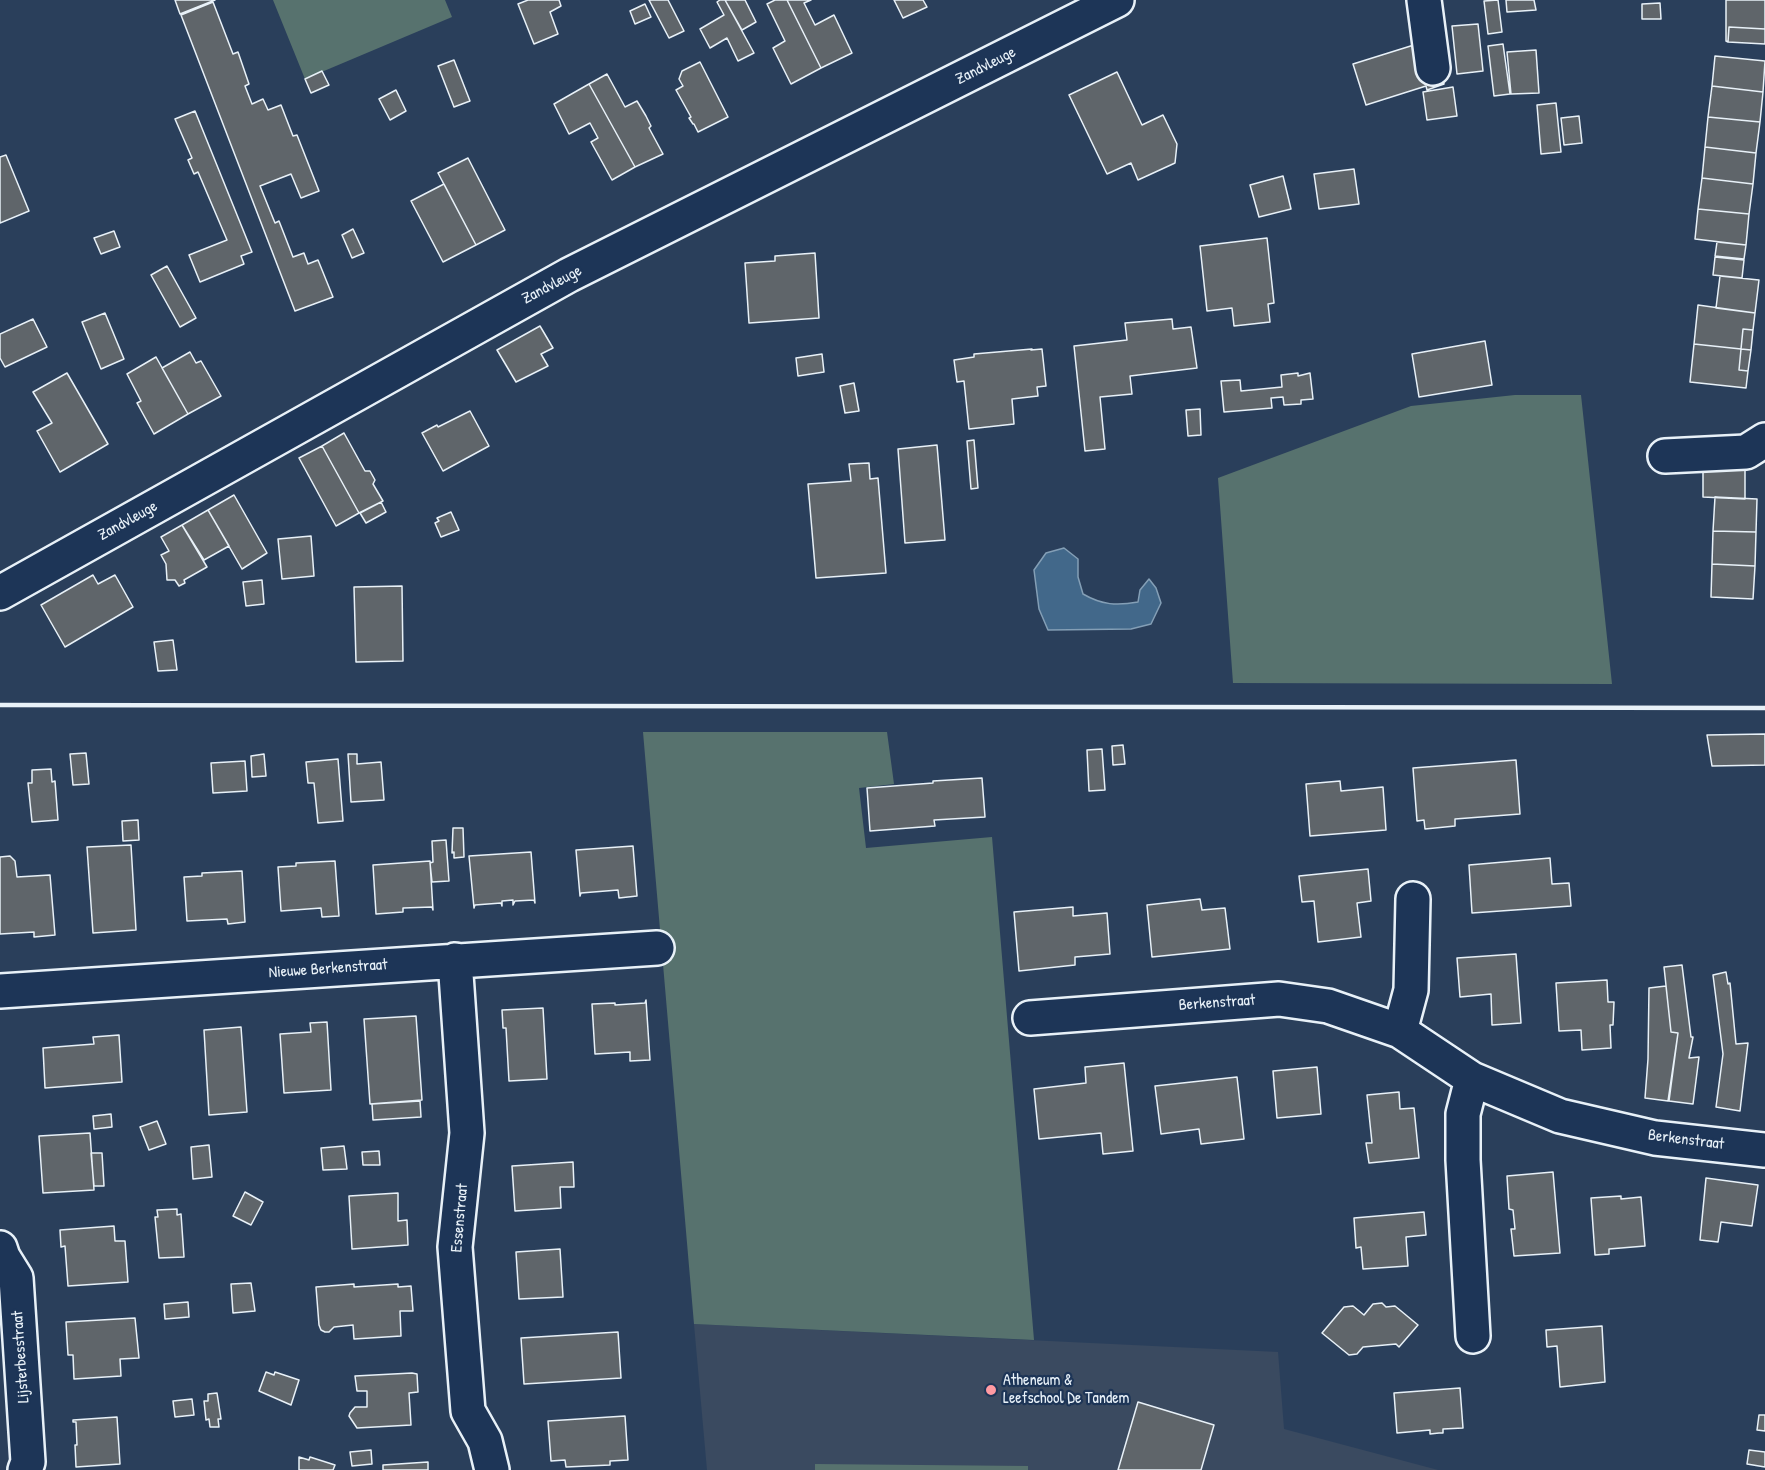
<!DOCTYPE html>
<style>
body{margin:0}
canvas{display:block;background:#2a3f5b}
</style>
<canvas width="1765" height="1470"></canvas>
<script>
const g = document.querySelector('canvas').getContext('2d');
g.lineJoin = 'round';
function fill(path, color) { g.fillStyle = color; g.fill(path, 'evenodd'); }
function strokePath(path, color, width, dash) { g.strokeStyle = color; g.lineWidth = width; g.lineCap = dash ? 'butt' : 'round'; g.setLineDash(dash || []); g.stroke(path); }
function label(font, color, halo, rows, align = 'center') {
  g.font = font + ' "Patrick Hand",sans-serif'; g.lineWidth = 4.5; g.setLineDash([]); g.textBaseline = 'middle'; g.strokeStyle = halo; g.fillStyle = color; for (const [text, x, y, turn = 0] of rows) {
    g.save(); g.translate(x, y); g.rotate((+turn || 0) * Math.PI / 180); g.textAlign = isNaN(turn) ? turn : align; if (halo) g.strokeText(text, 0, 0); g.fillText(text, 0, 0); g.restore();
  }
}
const built = new Path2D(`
 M 694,1324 L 1278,1352 L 1284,1429 L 1438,1470 L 707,1470 Z`);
const green = new Path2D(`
 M 273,0 L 445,0 L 452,17 L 305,79 Z
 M 1515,395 L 1581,395 L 1612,684 L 1233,683 L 1218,478 L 1411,406 Z
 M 643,732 L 887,732 L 894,784 L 859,788 L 866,848 L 992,837 L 1034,1340 L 694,1324 Z
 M 815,1464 L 1028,1466 L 1028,1470 L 815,1470 Z`);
const water = new Path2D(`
 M 1064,548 L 1078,559 L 1078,577 L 1083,594 C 1102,605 1117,606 1138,602 L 1140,590 L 1149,579 L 1156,588 L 1161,603 L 1151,624 L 1131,629 L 1048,630 L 1039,609 L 1034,570 L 1046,553 Z`);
const building = new Path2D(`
 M 175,0 L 215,0 L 180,14 Z
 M 528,0 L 559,0 L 561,6 L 550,12 L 558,34 L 534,44 L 518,4 Z
 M 649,0 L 668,0 L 684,31 L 669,38 Z
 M 720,0 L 725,0 L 754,53 L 738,61 L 727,38 L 710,48 L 700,29 L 724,15 L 717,2 Z
 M 725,0 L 745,0 L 756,22 L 742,30 Z
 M 775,0 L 787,0 L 821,68 L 791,84 L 773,48 L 785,41 L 767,4 Z
 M 787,0 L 811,0 L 804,3 L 815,25 L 834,15 L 852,53 L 821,68 Z
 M 894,0 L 923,0 L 927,7 L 903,18 Z
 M 1498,0 L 1502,32 L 1488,34 L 1484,1 Z
 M 1506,0 L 1534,0 L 1536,10 L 1507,12 Z
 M 1726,0 L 1765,0 L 1765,29 L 1729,27 L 1728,42 L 1726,41 Z
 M 213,2 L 233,54 L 238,52 L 249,84 L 245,86 L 252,104 L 263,99 L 268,110 L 281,105 L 293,136 L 297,135 L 319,191 L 301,198 L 291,174 L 260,186 L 275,223 L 279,221 L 293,257 L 304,253 L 308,264 L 318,260 L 333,297 L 295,311 L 181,15 Z
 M 1660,3 L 1661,19 L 1642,19 L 1642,4 Z
 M 645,4 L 651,17 L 635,24 L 630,11 Z
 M 1478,24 L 1483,71 L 1457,74 L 1452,26 Z
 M 1729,27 L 1765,29 L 1765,44 L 1728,42 Z
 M 1417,44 L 1440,67 L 1444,84 L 1427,90 L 1426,86 L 1366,105 L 1353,64 Z
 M 1503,44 L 1510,94 L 1494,96 L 1488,46 Z
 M 1536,50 L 1539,93 L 1511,94 L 1507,52 Z
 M 1715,56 L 1765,61 L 1763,92 L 1712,86 Z
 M 454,60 L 470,101 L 454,107 L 438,66 Z
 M 700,62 L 728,117 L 698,132 L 694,124 L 693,124 L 689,118 L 691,117 L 676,90 L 683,86 L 679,79 L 682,71 Z
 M 322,71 L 329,85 L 311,93 L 305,79 Z
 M 1117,72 L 1142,125 L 1163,115 L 1177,144 L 1175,163 L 1138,180 L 1131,163 L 1107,174 L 1069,95 Z
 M 607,74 L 625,107 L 637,101 L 646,116 L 651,126 L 649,128 L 663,154 L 635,167 L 589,84 Z
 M 589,84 L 635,167 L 612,180 L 591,142 L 598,138 L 590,123 L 569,134 L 554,104 Z
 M 1712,86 L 1763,92 L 1760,122 L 1708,117 Z
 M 1453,87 L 1457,116 L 1427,120 L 1423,92 Z
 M 396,90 L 406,111 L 390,120 L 379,99 Z
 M 1556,103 L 1561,152 L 1541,154 L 1537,105 Z
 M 195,111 L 252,252 L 241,256 L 244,264 L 200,282 L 189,255 L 227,240 L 198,172 L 194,174 L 188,160 L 192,158 L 175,119 Z
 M 1579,116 L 1582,143 L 1564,145 L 1561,118 Z
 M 1708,117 L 1760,122 L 1756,153 L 1705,147 Z
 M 1705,147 L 1756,153 L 1753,184 L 1702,178 Z
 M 6,155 L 29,211 L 0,223 L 0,157 Z
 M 468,158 L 505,230 L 476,245 L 438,173 Z
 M 1354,169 L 1359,204 L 1319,209 L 1314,174 Z
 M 1283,176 L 1291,209 L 1259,217 L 1250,185 Z
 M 1702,178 L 1753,184 L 1749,214 L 1698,209 Z
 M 444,184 L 476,245 L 443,262 L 411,201 Z
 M 1698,209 L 1749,214 L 1746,245 L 1695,239 Z
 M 353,229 L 364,253 L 352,258 L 342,235 Z
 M 114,231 L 120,247 L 101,254 L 94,238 Z
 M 1267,238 L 1274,303 L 1268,304 L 1270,322 L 1234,326 L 1232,308 L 1207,311 L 1200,246 Z
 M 1717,242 L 1746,245 L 1744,259 L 1715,256 Z
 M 815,253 L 819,318 L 749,323 L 745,263 L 775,261 L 775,256 Z
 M 1715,257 L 1744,260 L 1742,278 L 1713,275 Z
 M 167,266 L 196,318 L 180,327 L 151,275 Z
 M 1720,276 L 1759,280 L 1755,313 L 1716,308 Z
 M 1698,305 L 1755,313 L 1753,330 L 1743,329 L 1741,349 L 1694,344 Z
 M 105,313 L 124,359 L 101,369 L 82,322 Z
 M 33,319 L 47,347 L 5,367 L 0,358 L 0,334 Z
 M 1172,319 L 1173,329 L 1191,327 L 1197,368 L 1130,376 L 1132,394 L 1100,397 L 1105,449 L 1085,451 L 1074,346 L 1127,340 L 1125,323 Z
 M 540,326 L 553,348 L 541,354 L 548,366 L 516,382 L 497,350 Z
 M 1743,329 L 1753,330 L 1751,350 L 1741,349 Z
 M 1485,341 L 1492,385 L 1419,397 L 1412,354 Z
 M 1694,344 L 1741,349 L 1739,370 L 1748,371 L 1746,388 L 1690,382 Z
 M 1032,349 L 1031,350 L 1042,349 L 1046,386 L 1037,387 L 1038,396 L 1012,399 L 1014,424 L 969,429 L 964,381 L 957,382 L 954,360 L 974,357 L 974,354 Z
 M 1741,349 L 1751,350 L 1748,371 L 1739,370 Z
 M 190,352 L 196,363 L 201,361 L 221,396 L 188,414 L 162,368 Z
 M 822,354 L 824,372 L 798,376 L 796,358 Z
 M 156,357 L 188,414 L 154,434 L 137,403 L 141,401 L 127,374 Z
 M 67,373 L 108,444 L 60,472 L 37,431 L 52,423 L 33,392 Z
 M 1298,373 L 1298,376 L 1310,373 L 1313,399 L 1301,400 L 1301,404 L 1284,405 L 1283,397 L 1271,398 L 1272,408 L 1224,412 L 1221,381 L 1240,380 L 1241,391 L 1282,387 L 1281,375 Z
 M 854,383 L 859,411 L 845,413 L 840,386 Z
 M 1200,409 L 1201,435 L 1188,436 L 1186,410 Z
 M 470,411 L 489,446 L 443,471 L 422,433 L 437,425 L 438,427 Z
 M 344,433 L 365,471 L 370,471 L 375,480 L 373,484 L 383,501 L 359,513 L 322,446 Z
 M 974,440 L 978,488 L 971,489 L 967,441 Z
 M 937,445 L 945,540 L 905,543 L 898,449 Z
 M 322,446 L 359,513 L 336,526 L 299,458 Z
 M 869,463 L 870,479 L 878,478 L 886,573 L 816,578 L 808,484 L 851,481 L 849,464 Z
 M 1703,470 L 1745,470 L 1745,499 L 1703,497 Z
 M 234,495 L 267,553 L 242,569 L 208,510 Z
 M 1715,497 L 1757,499 L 1756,532 L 1713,531 Z
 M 381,502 L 386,512 L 366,523 L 360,513 Z
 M 208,510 L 229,546 L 204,560 L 182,525 Z
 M 451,512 L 459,530 L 441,537 L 435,523 L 439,521 L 437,518 Z
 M 182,525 L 207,567 L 184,580 L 185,583 L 179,586 L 175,580 L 167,580 L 166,564 L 161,555 L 169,551 L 161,537 Z
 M 1713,531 L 1756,532 L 1755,566 L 1712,564 Z
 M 311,536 L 314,576 L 282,579 L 278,539 Z
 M 1712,564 L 1755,566 L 1753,599 L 1711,597 Z
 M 93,575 L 98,584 L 115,575 L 133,607 L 65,647 L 41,605 Z
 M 262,580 L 264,604 L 246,606 L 243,582 Z
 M 402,586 L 403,661 L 356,662 L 354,587 Z
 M 173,640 L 177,670 L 158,671 L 154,642 Z
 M 1765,734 L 1765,765 L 1712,766 L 1707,735 Z
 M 1123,745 L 1125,764 L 1113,765 L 1112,746 Z
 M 1102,749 L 1105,790 L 1089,791 L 1087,750 Z
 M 86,753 L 89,784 L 73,785 L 70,754 Z
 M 264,754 L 266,776 L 252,777 L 251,756 Z
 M 348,754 L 357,754 L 357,764 L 381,762 L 384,800 L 351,802 Z
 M 338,759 L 343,821 L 318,823 L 314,783 L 308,783 L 306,762 Z
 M 1516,760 L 1520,814 L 1455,819 L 1455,826 L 1425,829 L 1424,820 L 1417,821 L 1413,768 Z
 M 245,761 L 247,791 L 213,793 L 211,763 Z
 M 51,769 L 52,782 L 55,781 L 58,820 L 32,822 L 28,783 L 32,783 L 32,770 Z
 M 982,778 L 985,817 L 934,820 L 935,826 L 870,831 L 867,788 L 933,783 L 933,781 Z
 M 1340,781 L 1341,791 L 1383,787 L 1386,830 L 1310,836 L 1306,784 Z
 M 138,820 L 139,840 L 123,841 L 122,821 Z
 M 453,828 L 463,828 L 464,857 L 454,858 L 454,852 L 452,853 Z
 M 446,840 L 449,881 L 432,882 L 430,863 L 433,862 L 432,841 Z
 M 131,845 L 136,930 L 93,933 L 87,847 Z
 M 633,846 L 637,896 L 619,898 L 618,890 L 581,893 L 580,896 L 576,850 Z
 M 531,852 L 535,903 L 534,900 L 515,901 L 513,905 L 513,900 L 502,901 L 502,906 L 501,903 L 475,905 L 474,908 L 469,856 Z
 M 10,856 L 15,861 L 17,877 L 50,875 L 55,935 L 34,937 L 34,932 L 0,934 L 0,857 Z
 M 1550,858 L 1552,884 L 1569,883 L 1571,906 L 1472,913 L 1469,865 Z
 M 335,861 L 339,916 L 322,917 L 321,908 L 281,911 L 278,867 L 296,866 L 296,863 Z
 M 430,861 L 433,910 L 432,907 L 403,908 L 403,912 L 376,914 L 373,865 Z
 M 1368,869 L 1371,901 L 1357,903 L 1361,937 L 1318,942 L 1314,901 L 1302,902 L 1299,876 Z
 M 242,871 L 245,922 L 228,924 L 227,919 L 187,921 L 184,877 L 202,876 L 202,873 Z
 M 1200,899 L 1202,910 L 1225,908 L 1230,949 L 1152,957 L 1147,905 Z
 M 1073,907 L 1073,916 L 1107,913 L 1110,954 L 1075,957 L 1075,965 L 1019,971 L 1014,912 Z
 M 1516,954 L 1521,1023 L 1492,1025 L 1491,994 L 1460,997 L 1457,958 Z
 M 1682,965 L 1691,1037 L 1693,1037 L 1689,1058 L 1699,1057 L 1693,1104 L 1669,1101 L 1678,1033 L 1671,1032 L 1664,967 Z
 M 1726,972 L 1728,984 L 1730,983 L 1736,1044 L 1748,1043 L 1740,1111 L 1716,1107 L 1723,1054 L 1713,975 Z
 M 1607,980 L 1608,1002 L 1614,1002 L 1613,1025 L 1610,1025 L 1611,1048 L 1582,1050 L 1581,1030 L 1559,1031 L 1556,983 Z
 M 1666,986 L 1671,1032 L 1678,1033 L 1668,1101 L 1645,1098 L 1648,1059 L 1649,988 Z
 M 646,1000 L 650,1060 L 630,1061 L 630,1052 L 595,1054 L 592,1004 L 615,1003 L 615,1005 L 645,1003 Z
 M 543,1008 L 547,1079 L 509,1081 L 506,1028 L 503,1028 L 502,1010 Z
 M 416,1016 L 422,1100 L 370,1104 L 364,1019 Z
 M 327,1022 L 331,1090 L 284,1093 L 280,1034 L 311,1032 L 310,1023 Z
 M 241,1027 L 247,1112 L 209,1115 L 204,1030 Z
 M 119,1035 L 122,1082 L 45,1088 L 43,1048 L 94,1044 L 93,1037 Z
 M 1124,1063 L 1133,1151 L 1103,1154 L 1101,1133 L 1039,1139 L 1034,1089 L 1086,1083 L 1085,1067 Z
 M 1317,1067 L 1321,1114 L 1277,1118 L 1273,1071 Z
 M 1237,1077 L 1244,1139 L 1201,1144 L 1199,1129 L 1161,1134 L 1155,1086 Z
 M 1399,1092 L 1400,1109 L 1414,1108 L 1419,1158 L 1369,1163 L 1366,1143 L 1372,1143 L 1367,1095 Z
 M 420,1101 L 421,1117 L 373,1120 L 372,1104 Z
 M 111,1114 L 112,1127 L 94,1129 L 93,1116 Z
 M 157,1121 L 166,1144 L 149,1150 L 140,1127 Z
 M 90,1133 L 94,1190 L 43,1193 L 39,1136 Z
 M 209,1145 L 212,1177 L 193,1179 L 191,1147 Z
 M 344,1146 L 347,1169 L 323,1170 L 321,1148 Z
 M 379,1151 L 380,1165 L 363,1165 L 362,1152 Z
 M 91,1153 L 102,1153 L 104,1186 L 94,1186 Z
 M 573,1162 L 574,1187 L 560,1187 L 561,1208 L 515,1211 L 512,1166 Z
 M 1553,1172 L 1560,1253 L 1514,1256 L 1511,1229 L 1515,1229 L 1513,1210 L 1509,1209 L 1507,1176 Z
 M 1706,1178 L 1758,1185 L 1752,1226 L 1721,1222 L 1718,1242 L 1700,1240 Z
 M 245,1192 L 263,1202 L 251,1225 L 233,1216 Z
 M 398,1193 L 398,1221 L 407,1220 L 408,1245 L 352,1249 L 349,1196 Z
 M 1621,1196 L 1621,1199 L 1641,1197 L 1645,1246 L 1609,1249 L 1609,1254 L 1595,1255 L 1591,1198 Z
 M 177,1209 L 177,1215 L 181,1214 L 184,1257 L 159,1258 L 155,1217 L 158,1217 L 157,1210 Z
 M 1424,1212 L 1426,1235 L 1406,1237 L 1408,1266 L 1363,1269 L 1361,1247 L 1356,1248 L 1354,1218 Z
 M 114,1226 L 115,1241 L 125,1241 L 128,1282 L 68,1286 L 65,1246 L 61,1247 L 60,1230 Z
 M 560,1249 L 563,1297 L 519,1299 L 516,1252 Z
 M 251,1283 L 255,1311 L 233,1313 L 231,1284 Z
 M 354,1284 L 354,1287 L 398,1284 L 398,1287 L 411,1286 L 413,1311 L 400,1311 L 401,1336 L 354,1339 L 353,1325 L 334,1327 L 329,1332 L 325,1332 L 321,1330 L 319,1325 L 316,1287 Z
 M 188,1302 L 189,1317 L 165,1319 L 164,1304 Z
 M 1382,1303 L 1386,1307 L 1395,1306 L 1418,1325 L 1399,1347 L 1396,1344 L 1363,1347 L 1357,1354 L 1349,1355 L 1322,1333 L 1344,1307 L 1353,1306 L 1364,1315 L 1373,1304 Z
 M 135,1318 L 139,1358 L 120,1359 L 121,1376 L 74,1379 L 73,1355 L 68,1355 L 66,1322 Z
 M 1602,1326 L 1605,1382 L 1560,1387 L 1557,1346 L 1547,1347 L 1546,1330 Z
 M 618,1332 L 621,1378 L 524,1384 L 521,1338 Z
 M 266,1372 L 274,1375 L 275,1372 L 299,1380 L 291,1405 L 259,1391 Z
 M 412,1373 L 417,1374 L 418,1392 L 409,1393 L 411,1425 L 357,1428 L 349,1416 L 350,1413 L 355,1407 L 367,1407 L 367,1391 L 357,1391 L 355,1376 Z
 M 1460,1388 L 1463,1428 L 1443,1429 L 1443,1433 L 1439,1433 L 1430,1434 L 1430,1430 L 1397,1433 L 1394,1393 Z
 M 217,1393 L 221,1419 L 218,1419 L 219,1427 L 210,1427 L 209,1419 L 206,1420 L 204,1401 L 208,1401 L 208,1394 Z
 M 192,1399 L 194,1415 L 175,1417 L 173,1401 Z
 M 1138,1402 L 1214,1425 L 1201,1470 L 1118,1470 Z
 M 1759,1415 L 1765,1415 L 1765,1431 L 1757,1430 Z
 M 625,1416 L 628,1460 L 610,1461 L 610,1465 L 566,1467 L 565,1460 L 551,1461 L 548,1421 Z
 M 117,1417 L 120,1464 L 76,1467 L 75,1445 L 77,1445 L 76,1422 L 73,1422 L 73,1420 Z
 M 371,1450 L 372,1464 L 352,1466 L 350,1452 Z
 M 1749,1450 L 1765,1452 L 1765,1467 L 1747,1464 Z
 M 299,1457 L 309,1460 L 310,1457 L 335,1465 L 333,1470 L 299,1470 Z
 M 428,1462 L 428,1470 L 383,1470 L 383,1465 Z`);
const minor = new Path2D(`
 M 1424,0 L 1433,68
 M 1665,456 L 1746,452 L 1765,440
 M 0,593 L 569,275 L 1117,0
 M 1413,899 L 1411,990 L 1400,1031 L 1472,1079
 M 455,960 L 467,1133 L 455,1247 L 468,1411 L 485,1441 L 492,1470
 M 0,991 L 657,948
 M 1030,1018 L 1279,999 L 1328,1006 L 1400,1031
 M 0,1248 L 3,1257 L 16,1278 L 28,1462 L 25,1470
 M 1473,1336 L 1463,1160 L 1463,1114 L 1472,1079 L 1560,1116 L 1655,1138 L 1765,1150`);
const rail = new Path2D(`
 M 0,705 L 1765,708`);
const markers = [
 [991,1390,6,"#ff9aa2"]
];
const streetNames = [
 ["Zandvleuge",986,66,-27],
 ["Zandvleuge",552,285,-28],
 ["Zandvleuge",128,521,-29],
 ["Nieuwe Berkenstraat",328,969,-4],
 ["Berkenstraat",1217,1003,-4],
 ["Berkenstraat",1686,1140,7],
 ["Essenstraat",460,1218,-85],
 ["Lijsterbesstraat",21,1357,-94]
];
const poiNames = [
 ["Atheneum &",1003,1381],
 ["Leefschool De Tandem",1003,1399]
];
fill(built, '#3a4a60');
fill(green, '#57726e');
fill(water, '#42688a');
strokePath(water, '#849fb6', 1.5);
fill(building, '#5f656a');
strokePath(building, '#e8f1f8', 1.5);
strokePath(minor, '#e8f1f8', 38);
strokePath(minor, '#1d3557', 33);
strokePath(rail, '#e8f1f8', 4.5);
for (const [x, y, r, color] of markers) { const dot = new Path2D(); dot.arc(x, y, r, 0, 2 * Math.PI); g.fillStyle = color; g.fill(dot); strokePath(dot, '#1d3557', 2); }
label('16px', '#e8f1f8', '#1d3557', streetNames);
label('16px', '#e8f1f8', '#1d3557', poiNames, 'left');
</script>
